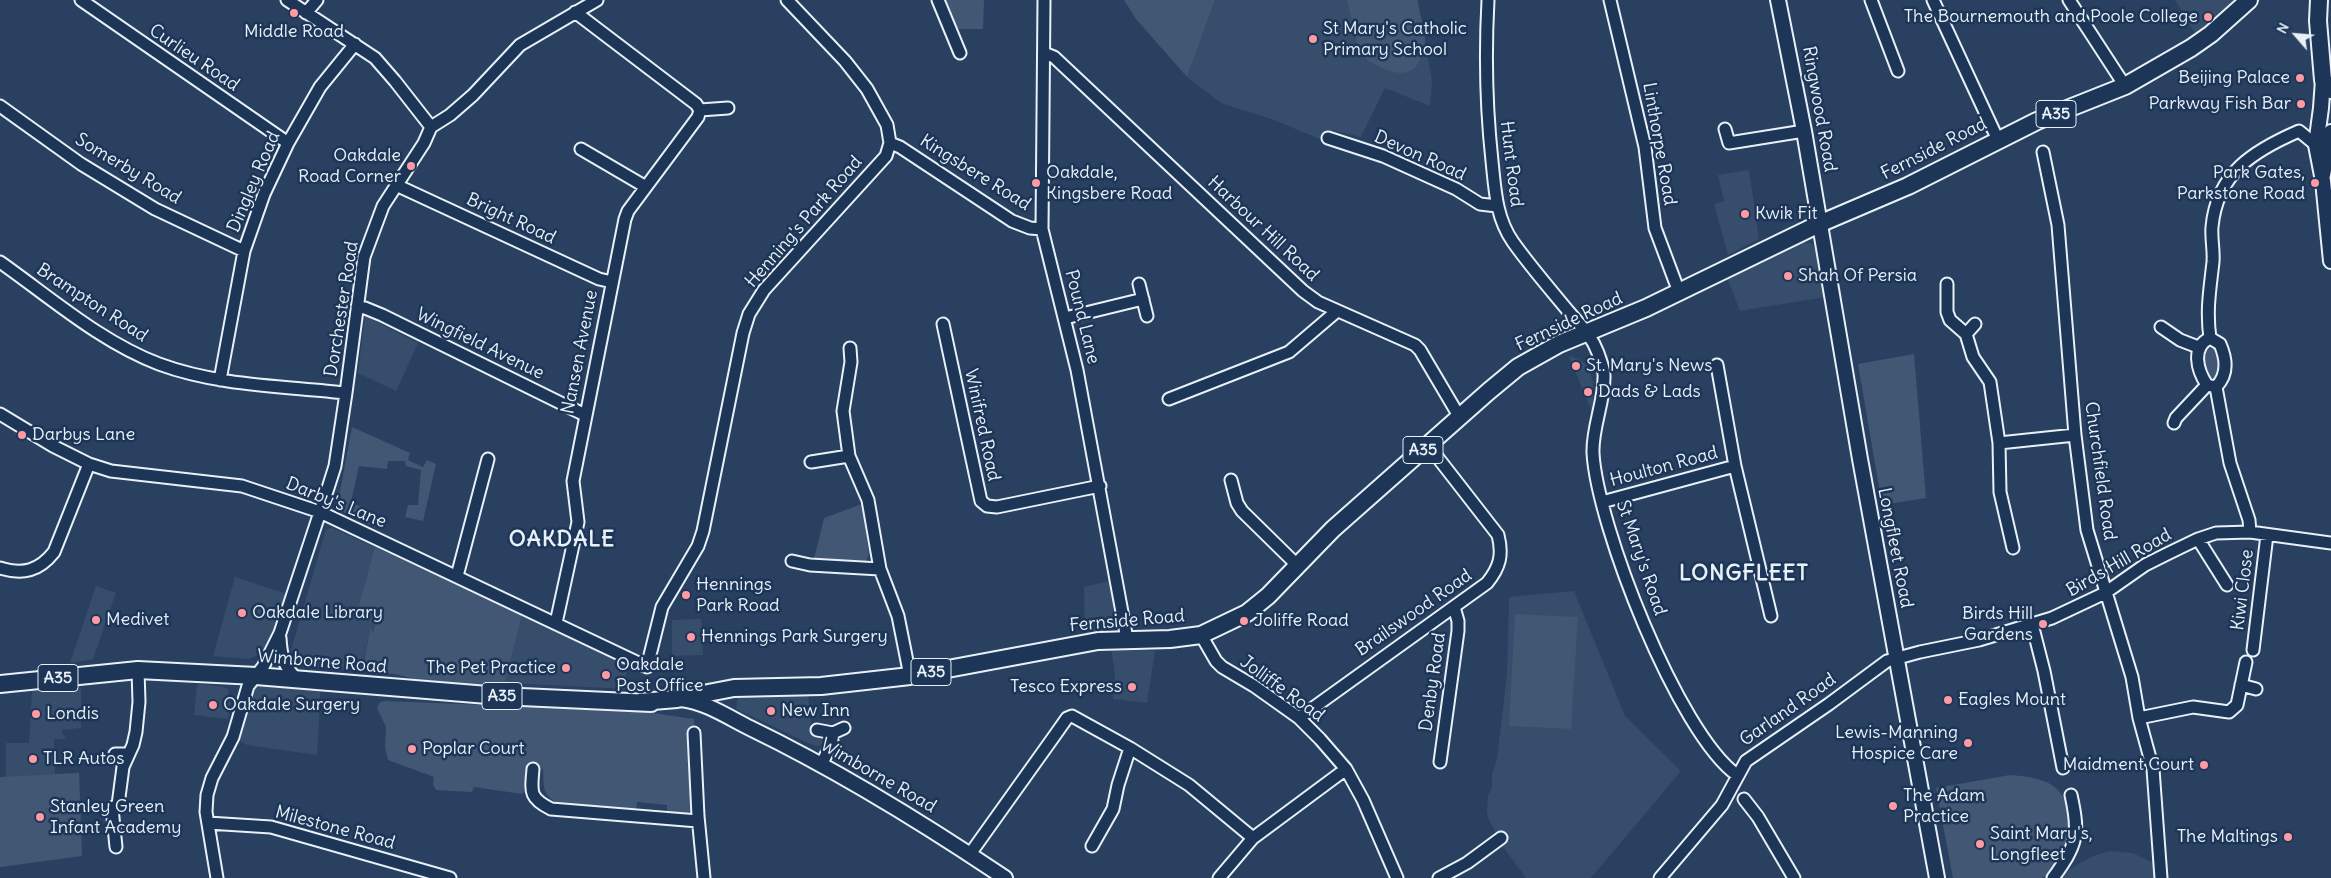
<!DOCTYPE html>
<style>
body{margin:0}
#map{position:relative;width:2331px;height:878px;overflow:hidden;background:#294061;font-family:Delius,sans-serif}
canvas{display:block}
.north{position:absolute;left:2271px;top:10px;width:50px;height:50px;-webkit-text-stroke:4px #1d3557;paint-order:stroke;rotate:297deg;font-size:14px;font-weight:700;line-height:20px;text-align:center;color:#e8f1f8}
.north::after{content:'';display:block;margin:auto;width:18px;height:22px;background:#e8f1f8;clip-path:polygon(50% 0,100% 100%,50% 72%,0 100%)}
</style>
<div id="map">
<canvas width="2331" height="878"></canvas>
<div class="north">N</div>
</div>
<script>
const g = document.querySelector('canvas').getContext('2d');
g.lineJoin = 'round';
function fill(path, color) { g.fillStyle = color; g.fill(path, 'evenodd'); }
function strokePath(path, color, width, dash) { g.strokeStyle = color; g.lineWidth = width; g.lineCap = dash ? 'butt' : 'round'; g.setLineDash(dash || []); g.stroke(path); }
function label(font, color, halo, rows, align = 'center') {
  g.font = font + ' Delius,sans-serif'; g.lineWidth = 5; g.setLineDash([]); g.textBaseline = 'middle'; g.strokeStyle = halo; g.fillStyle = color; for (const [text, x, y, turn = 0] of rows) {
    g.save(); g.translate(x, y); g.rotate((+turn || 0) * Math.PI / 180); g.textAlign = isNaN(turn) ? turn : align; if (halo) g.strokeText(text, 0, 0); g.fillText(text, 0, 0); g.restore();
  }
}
const built = new Path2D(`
 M 1215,0 L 1418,0 L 1432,81 L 1430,106 L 1385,88 L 1361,137 L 1331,130 L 1328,138 L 1322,140 L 1274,120 L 1221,103 L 1187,77 Z
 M 2175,0 L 2249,0 L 2200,42 Z
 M 1749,170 L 1759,239 L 1728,255 L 1714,204 L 1724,201 L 1718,175 Z
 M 1798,241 L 1811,243 L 1817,252 L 1825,297 L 1740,311 L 1726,275 Z
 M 365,316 L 418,343 L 396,391 L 358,373 Z
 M 1569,356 L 1578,359 L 1588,365 L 1593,383 L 1593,415 Z
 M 332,528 L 375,547 L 357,611 L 377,618 L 372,633 L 370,630 L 362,668 L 348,670 L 302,666 L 291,650 L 326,529 Z
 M 235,577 L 287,594 L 271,639 L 260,654 L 249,659 L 213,656 Z
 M 1109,581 L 1114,601 L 1112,619 L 1106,634 L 1085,638 L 1084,587 Z
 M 96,586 L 116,593 L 93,659 L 70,663 Z
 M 1574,591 L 1625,716 L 1681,771 L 1591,878 L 1526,878 L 1504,848 L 1489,820 L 1487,812 L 1488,795 L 1492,788 L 1492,774 L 1497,759 L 1507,674 L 1509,597 Z
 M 522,615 L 627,663 L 625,689 L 505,683 Z
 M 701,619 L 703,655 L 672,656 L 672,620 Z
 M 1111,647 L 1155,651 L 1147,703 L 1113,699 L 1115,676 Z
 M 256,676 L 321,682 L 317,755 L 247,745 L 233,737 Z
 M 197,684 L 224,687 L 228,689 L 230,704 L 228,719 L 194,715 Z
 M 81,688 L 81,728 L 61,730 L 66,739 L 54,739 L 55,774 L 79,773 L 82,856 L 0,867 L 0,777 L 6,777 L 6,743 L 29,743 L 32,691 Z
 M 742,693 L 808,693 L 811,723 L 810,733 L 817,732 L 824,735 L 823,745 L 815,746 L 736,709 L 738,697 Z
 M 2109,851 L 2133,853 L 2160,866 L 2161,878 L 2054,878 L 2093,856 Z`);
const green = new Path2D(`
 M 942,0 L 984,0 L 983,29 L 957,29 Z
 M 1124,0 L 1215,0 L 1187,77 L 1136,19 Z
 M 1347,0 L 1417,0 C 1419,13 1426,30 1425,43 C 1419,88 1385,74 1360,54 Z
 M 2209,349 L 2214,349 L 2221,360 L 2218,376 L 2213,378 L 2208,376 L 2203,364 L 2205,352 Z
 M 1914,354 L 1926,498 L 1882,505 L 1858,364 Z
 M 352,427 L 410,453 L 408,460 L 423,467 L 427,460 L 436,464 L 423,521 L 405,517 L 408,505 L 418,505 L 421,470 L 406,466 L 405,461 L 388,461 L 387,469 L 359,466 L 351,502 L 379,516 L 375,527 L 341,511 L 338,502 Z
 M 862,504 L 869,554 L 866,561 L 814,559 L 824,518 Z
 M 375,547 L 522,615 L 505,683 L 500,684 L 498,687 L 415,679 L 395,674 L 370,672 L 364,662 L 370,629 L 373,632 L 377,618 L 357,611 Z
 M 1515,614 L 1578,617 L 1571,729 L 1509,726 Z
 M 384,701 L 639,711 L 694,719 L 698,816 L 667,814 L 667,805 L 637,802 L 636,813 L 557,803 C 541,794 544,784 543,769 L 527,768 L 526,790 L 522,794 L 474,787 L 472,792 L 436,790 L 433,785 L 434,777 L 388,760 L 385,747 L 386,727 L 377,708 L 380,702 Z
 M 79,773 L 82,856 L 0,867 L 0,777 Z
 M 2010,775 C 2024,776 2041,778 2052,785 C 2083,808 2074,862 2042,878 L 1953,878 L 1936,788 Z`);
const minor = new Path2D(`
 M 81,0 L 288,143
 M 287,0 L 375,58 L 395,81 L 431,127
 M 938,0 L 960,53
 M 1044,0 L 1042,229 L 1077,370 L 1127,639
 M 1488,0 C 1485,55 1486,106 1492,161 C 1495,190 1496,218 1513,242 C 1530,266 1550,289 1569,312 C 1580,325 1592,336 1598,353 C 1600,360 1605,370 1604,378 C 1604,403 1592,428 1593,453 C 1597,525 1678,733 1737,775
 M 1610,0 L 1645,147 L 1655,228 L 1679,292
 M 1871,0 L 1898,71
 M 1933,0 L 1998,140
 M 2069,0 L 2125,86
 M 575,12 L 696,104 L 700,110
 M 306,13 L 317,0
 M 1044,53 L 1054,57 L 1303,291 L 1318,302 L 1415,345 L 1420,350 L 1459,416
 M 0,106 L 81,164 L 155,209 L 244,251
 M 700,110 L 728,108
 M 1725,129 L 1729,143 L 1804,131
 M 1328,138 L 1383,156 L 1456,189 L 1480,204 L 1497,206
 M 890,143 L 900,147 L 1012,221 L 1030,228 L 1042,229
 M 581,149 L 646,187
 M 2043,152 L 2058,225 L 2075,435 L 2087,530 L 2132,677 L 2139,718 L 2153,769 L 2161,878
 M 396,185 L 599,279 L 612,282
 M 0,262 C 51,298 101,342 159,364 C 218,386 284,386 346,393
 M 1139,284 L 1147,316
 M 1947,284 L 1947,312 L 1950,320 L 1966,334 L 1973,357 L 1990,382 L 1999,443 L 2000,492 L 2013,548
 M 357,307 L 365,308 L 382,315 L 585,415
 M 1065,318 L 1143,299
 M 943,324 L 981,501 L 987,506 L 997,507 L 1100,486
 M 2161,327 L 2180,340 L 2198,347
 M 1966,334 L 1975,324
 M 2210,338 C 2206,310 2210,289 2213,262 C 2214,250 2211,239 2212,227 C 2217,173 2253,151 2299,131 L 2316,145
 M 2210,338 L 2220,344 C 2227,360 2228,375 2216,387 L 2207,385 C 2197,370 2191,347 2210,338 Z
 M 850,348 L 851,362 L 843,411 L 849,456 L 868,500 L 880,569 L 898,616 L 910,676
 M 1717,365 L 1735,466 L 1771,616
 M 220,380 L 244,251 L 264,194 L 288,143 L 320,87 L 355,44
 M 2216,387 L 2230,463 L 2249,520 L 2250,532
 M 1169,399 L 1289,352 L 1337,311
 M 0,414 L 53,446 L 89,464 L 111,471 L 242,486 L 320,512 L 647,667 L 662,607 L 698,546 L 703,531 L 743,333 L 749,314 L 764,290 L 886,156 L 890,143 L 887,125 L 867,89 L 845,61 L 787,0
 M 2174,423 L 2176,418 L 2207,385
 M 1999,443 L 2075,435
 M 811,462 L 849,456
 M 1231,480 L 1237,503 L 1242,511 L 1297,565
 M 1602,502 L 1735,466
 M 2198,539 L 2227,585
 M 792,561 L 810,565 L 880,569
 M 0,568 C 23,575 39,571 54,552 L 89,464
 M 457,576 L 488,459
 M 556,623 L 578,522 L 573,481 L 625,219 L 628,211 L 698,117 L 700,110
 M 2032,624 L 2044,671 L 2063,768
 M 1201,635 L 1216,661 L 1222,667 L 1254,686 L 1299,718 L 1320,739 L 1346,769 L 1363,800 L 1397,878
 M 280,638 C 281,657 284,667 298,680
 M 2253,650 L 2267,535
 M 2241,685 L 2256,689
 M 1299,718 L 1487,583 C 1500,567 1503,555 1498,535 L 1428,445
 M 2139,718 L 2193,707 L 2229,712 L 2237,705 L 2246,662
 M 817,730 L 833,733 L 844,728
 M 694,733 L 698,816 L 704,878
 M 115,754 L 129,754
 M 1440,762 L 1458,631 L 1458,621 L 1454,607
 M 821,765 L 831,745 L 833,733
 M 533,769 C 531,792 529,798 551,809 L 698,821
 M 1744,799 L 1758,817 L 1794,878
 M 208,823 L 271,827 L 450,878
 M 1092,846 L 1113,809 L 1118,785 L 1130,748
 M 116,847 L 112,808 L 118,805 L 123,767 L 133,745 L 136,732 L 139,702 L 138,670
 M 970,854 L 1055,735 L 1067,718 L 1072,716 L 1130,748 L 1189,785 L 1253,838
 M 217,878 L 206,812 L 207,795 L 212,778 L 233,737 L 248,686 L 263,667 L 280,633 L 329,485 L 335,466 L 346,393 L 364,257 L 383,206 L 424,143 L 431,127 L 450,115 L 473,95 L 520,45 L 597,0
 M 1219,878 L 1253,838 L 1346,769
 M 1439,878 L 1467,863 L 1501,838
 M 1660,878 L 1722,805 L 1746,761 L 1829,704 L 1887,661 L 1920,652 L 1979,640 L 2052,618 L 2105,593 L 2145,565 L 2169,553 L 2198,539 L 2216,533 L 2250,532 L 2331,543
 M 2053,878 C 2077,845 2080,835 2071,795`);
const major = new Path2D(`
 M 1778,0 L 1804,131 L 1860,459 L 1937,878
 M 2323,80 L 2321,108 L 2316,145 L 2323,181 L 2331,261
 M 2323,175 L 2331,132
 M 681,699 C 706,702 728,717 750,728 C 839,771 923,823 1005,878`);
const highway = new Path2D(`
 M 2319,0 L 2318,21 L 2323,80 L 2331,90
 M 0,684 L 138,670 L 256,676 L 500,696 L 651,703
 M 640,702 L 677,699 L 734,688 L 821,686 L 910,676 L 1098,641 L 1170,639 L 1201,635 L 1247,613 L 1268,596 L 1333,529 L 1489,391 L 1518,367 L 1559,344 L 1646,308 L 1819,224 L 1908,186 L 2037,121 L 2125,86 L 2191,48 L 2211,34 L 2249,0`);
const markers = [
 [294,13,5,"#ff9aa2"],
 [2208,17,5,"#ff9aa2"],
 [1313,39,5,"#ff9aa2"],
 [2300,78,5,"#ff9aa2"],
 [2301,104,5,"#ff9aa2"],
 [411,166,5,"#ff9aa2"],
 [1036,183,5,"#ff9aa2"],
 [2315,183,5,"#ff9aa2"],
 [1745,214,5,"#ff9aa2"],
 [1788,276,5,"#ff9aa2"],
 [1576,366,5,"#ff9aa2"],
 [1588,392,5,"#ff9aa2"],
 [22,435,5,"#ff9aa2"],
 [686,595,5,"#ff9aa2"],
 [242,613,5,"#ff9aa2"],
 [96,620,5,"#ff9aa2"],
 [1244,621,5,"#ff9aa2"],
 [2043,624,5,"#ff9aa2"],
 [691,637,5,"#ff9aa2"],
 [566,668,5,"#ff9aa2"],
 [606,675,5,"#ff9aa2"],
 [1132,687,5,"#ff9aa2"],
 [1948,700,5,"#ff9aa2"],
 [213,705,5,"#ff9aa2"],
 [771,711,5,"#ff9aa2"],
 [36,714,5,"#ff9aa2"],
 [1968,743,5,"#ff9aa2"],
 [412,749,5,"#ff9aa2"],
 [33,759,5,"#ff9aa2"],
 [2204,765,5,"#ff9aa2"],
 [1893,806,5,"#ff9aa2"],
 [40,817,5,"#ff9aa2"],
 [2288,837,5,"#ff9aa2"],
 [1980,844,5,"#ff9aa2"]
];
const shields = [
 [2056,114,40],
 [1423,450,40],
 [931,672,40],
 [58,678,40],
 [502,696,40]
];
const shieldNames = [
 ["A35",2056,114],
 ["A35",1423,450],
 ["A35",931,672],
 ["A35",58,678],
 ["A35",502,696]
];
const poiNames = [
 ["The Bournemouth and Poole College",2198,17,"right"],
 ["St Mary's Catholic",1323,29],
 ["Primary School",1323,50],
 ["Middle Road",294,32,"center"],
 ["Beijing Palace",2290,78,"right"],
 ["Parkway Fish Bar",2291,104,"right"],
 ["Oakdale",401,156,"right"],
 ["Road Corner",401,177,"right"],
 ["Oakdale,",1046,173],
 ["Kingsbere Road",1046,194],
 ["Park Gates,",2305,173,"right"],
 ["Parkstone Road",2305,194,"right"],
 ["Kwik Fit",1755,214],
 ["Shah Of Persia",1798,276],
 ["St. Mary's News",1586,366],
 ["Dads & Lads",1598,392],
 ["Darbys Lane",32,435],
 ["Hennings",696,585],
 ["Park Road",696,606],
 ["Oakdale Library",252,613],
 ["Birds Hill",2033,614,"right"],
 ["Gardens",2033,635,"right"],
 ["Medivet",106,620],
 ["Joliffe Road",1254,621],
 ["Hennings Park Surgery",701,637],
 ["Oakdale",616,665],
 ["Post Office",616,686],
 ["The Pet Practice",556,668,"right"],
 ["Tesco Express",1122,687,"right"],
 ["Eagles Mount",1958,700],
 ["Oakdale Surgery",223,705],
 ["New Inn",781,711],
 ["Londis",46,714],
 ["Lewis-Manning",1958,733,"right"],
 ["Hospice Care",1958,754,"right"],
 ["Poplar Court",422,749],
 ["TLR Autos",43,759],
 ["Maidment Court",2194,765,"right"],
 ["The Adam",1903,796],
 ["Practice",1903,817],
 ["Stanley Green",50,807],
 ["Infant Academy",50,828],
 ["Saint Mary's,",1990,834],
 ["Longfleet",1990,855],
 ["The Maltings",2278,837,"right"]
];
const streetNames = [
 ["Curlieu Road",194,58,34],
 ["Ringwood Road",1819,109,80],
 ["Linthorpe Road",1659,144,80],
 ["Fernside Road",1934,149,-27],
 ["Devon Road",1420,156,24],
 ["Hunt Road",1511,164,83],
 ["Somerby Road",128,169,31],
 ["Kingsbere Road",975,173,32],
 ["Dingley Road",254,182,-67],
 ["Bright Road",511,219,25],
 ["Henning's Park Road",804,222,-49],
 ["Harbour Hill Road",1263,229,43],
 ["Brampton Road",92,303,33],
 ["Dorchester Road",342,309,-81],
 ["Pound Lane",1082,317,76],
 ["Fernside Road",1569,322,-25],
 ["Wingfield Avenue",480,344,26],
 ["Nansen Avenue",580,352,-79],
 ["Winifred Road",982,425,78],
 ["Houlton Road",1664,467,-15],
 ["Churchfield Road",2100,471,82],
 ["Darby's Lane",336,503,22],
 ["Longfleet Road",1895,548,79],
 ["St Mary's Road",1641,558,71],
 ["Birds Hill Road",2119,563,-30],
 ["Kiwi Close",2243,590,-83],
 ["Brailswood Road",1414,613,-35],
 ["Fernside Road",1127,621,-5],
 ["Wimborne Road",322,662,5],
 ["Denby Road",1433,682,-82],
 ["Jolliffe Road",1282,689,36],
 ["Garland Road",1788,710,-35],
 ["Wimborne Road",878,776,30],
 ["Milestone Road",335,828,15]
];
const districtNames = [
 ["OAKDALE",562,540],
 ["LONGFLEET",1744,574]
];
fill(built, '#364d6b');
fill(green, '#415774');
strokePath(minor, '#e8f1f8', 15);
strokePath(major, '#e8f1f8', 18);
strokePath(highway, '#e8f1f8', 20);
strokePath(minor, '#1d3557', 11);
strokePath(major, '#1d3557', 14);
strokePath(highway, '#1d3557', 16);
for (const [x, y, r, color] of markers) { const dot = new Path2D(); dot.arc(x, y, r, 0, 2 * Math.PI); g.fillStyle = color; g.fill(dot); strokePath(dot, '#1d3557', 2); }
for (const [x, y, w] of shields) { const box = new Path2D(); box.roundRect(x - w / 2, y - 13.5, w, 27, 4); g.fillStyle = '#1d3557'; g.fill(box); strokePath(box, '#e8f1f8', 1); }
label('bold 16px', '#e8f1f8', null, shieldNames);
label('18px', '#e8f1f8', '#1d3557', poiNames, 'left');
label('18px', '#e8f1f8', '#1d3557', streetNames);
g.letterSpacing = '1px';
label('bold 22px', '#e8f1f8', '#1d3557', districtNames);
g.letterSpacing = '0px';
</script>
